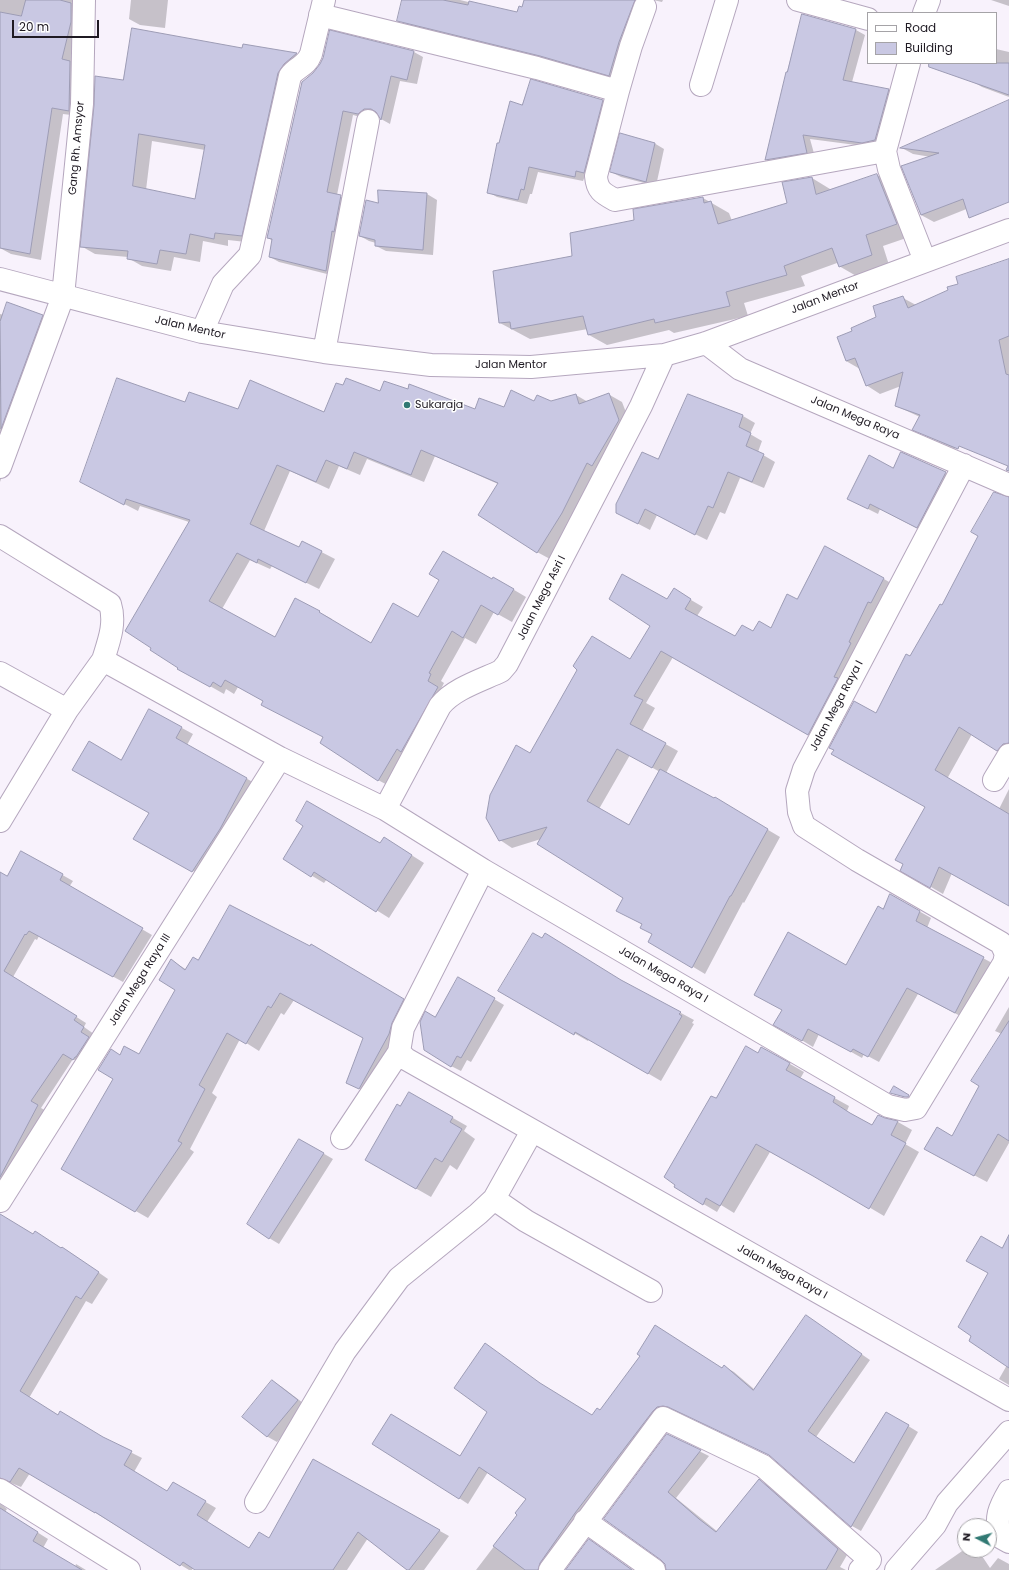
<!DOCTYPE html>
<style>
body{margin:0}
#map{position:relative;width:1009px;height:1570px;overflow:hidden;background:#f8f2fc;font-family:Poppins,sans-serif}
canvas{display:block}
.legend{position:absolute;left:867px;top:12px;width:130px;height:52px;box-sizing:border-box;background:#fff;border:1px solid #a5a3a7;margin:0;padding:5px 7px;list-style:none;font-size:12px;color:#1f1a23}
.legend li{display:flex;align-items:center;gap:8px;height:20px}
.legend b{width:20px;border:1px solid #a5a3a7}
.north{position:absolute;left:957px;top:1518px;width:40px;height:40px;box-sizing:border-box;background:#fff;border:1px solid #a5a3a7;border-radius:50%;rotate:276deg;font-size:11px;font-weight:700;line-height:16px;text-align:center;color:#1f1a23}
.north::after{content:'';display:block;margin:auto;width:14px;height:18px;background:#317973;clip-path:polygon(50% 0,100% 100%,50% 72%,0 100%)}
.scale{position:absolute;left:12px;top:20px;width:87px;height:18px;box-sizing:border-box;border:2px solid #1f1a23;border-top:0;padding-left:5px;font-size:12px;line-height:14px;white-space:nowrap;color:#1f1a23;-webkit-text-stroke:3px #fff;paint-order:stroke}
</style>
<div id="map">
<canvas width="1009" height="1570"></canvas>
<ul class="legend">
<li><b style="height:5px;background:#fff"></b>Road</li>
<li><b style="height:11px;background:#c9c8e3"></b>Building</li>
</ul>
<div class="north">N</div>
<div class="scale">20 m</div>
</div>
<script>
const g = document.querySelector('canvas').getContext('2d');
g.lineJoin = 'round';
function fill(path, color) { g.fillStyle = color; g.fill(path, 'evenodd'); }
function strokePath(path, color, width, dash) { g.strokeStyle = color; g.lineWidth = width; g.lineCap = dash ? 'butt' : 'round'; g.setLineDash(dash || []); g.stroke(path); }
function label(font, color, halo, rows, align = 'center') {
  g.font = font + ' Poppins,sans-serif'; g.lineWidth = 3; g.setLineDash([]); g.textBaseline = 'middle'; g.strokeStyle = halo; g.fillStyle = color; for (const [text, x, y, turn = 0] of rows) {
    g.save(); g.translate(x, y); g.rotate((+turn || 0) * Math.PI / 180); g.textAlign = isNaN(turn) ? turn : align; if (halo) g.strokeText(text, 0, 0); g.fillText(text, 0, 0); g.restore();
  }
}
const shadow = new Path2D(`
 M 0,0 L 84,0 L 79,116 L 63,114 L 41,260 L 11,254 L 0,248 Z
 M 131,0 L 168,0 L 165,28 L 140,25 L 129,19 Z
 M 403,0 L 460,0 L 518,14 L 523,8 L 525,0 L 663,0 L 662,2 L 653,0 L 620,81 L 409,26 L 398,20 Z
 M 991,0 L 1009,0 L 1009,6 Z
 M 802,15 L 856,30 L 865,35 L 852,82 L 889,90 L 897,95 L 883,145 L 871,147 L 810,139 L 815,157 L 774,164 L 766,160 Z
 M 244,45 L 297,54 L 310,62 L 298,71 L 255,243 L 228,240 L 228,246 L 203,241 L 200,262 L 174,257 L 171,271 L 142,266 L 128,258 L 128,257 L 95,254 L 81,246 L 124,82 L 243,49 ZM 152,141 L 205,150 L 196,200 L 146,190 Z
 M 996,49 L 1009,52 L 1009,97 L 982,87 L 970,80 L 958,63 L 996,63 Z
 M 414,52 L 423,57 L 417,84 L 400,81 L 390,124 L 381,119 L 379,114 L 373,114 L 368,119 L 353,115 L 337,195 L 350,201 L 335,276 L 279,262 L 270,257 L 273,241 L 268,238 L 302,82 Z
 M 602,101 L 611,106 L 593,177 L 585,176 L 583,181 L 538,172 L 532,194 L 530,194 L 527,204 L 497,197 L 488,192 L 499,144 L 522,106 Z
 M 1009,101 L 1009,202 L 969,208 L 934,222 L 921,215 L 931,157 L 913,154 L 902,148 Z
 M 654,143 L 664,149 L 656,186 L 621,177 L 611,172 Z
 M 877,175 L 896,185 L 915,235 L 883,246 L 889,265 L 858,277 L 839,266 L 837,263 L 801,276 L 805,286 L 744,303 L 748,316 L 674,333 L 669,330 L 607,345 L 589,335 L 588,329 L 530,339 L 500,323 L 573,257 L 635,221 L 703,198 L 729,213 L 732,221 L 788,204 L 812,178 L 830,189 L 831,190 Z
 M 379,191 L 427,194 L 437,200 L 433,255 L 386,251 L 376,246 L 376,243 L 369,241 L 360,236 L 379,204 Z
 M 1009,264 L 1009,453 L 964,431 L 955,449 L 928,437 L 914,429 L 920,417 L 896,406 L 901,386 L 880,394 L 866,385 L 860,369 L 846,361 L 853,331 L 877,318 L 903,298 L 916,305 Z
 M 0,314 L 4,315 L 42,315 L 57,324 L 0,482 Z
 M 381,392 L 475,411 L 504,409 L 535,402 L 551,402 L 576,395 L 588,402 L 608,394 L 622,402 L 632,428 L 550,559 L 537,552 L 498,484 L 435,456 L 424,482 L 367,459 L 360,475 L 339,466 L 329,489 L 290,471 L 264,531 L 299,548 L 302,542 L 335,559 L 319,589 L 272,566 L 270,569 L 250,560 L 222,609 L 275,639 L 296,600 L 332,619 L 332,621 L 371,644 L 418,618 L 492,580 L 494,578 L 526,597 L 512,622 L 494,612 L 476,644 L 465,638 L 441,681 L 444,683 L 441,689 L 450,695 L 391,787 L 378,780 L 324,737 L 264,701 L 238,687 L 234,694 L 226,689 L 224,694 L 178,668 L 189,522 L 140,506 L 138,511 L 95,489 L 186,403 L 239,410 L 325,414 Z
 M 689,395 L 743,416 L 755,423 L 750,434 L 762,441 L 758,452 L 775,462 L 764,488 L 740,478 L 725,514 L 720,512 L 707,540 L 657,515 L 650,530 L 629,519 L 659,461 Z
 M 901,453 L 955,478 L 926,533 L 880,509 L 878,514 L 858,504 L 893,469 Z
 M 1009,498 L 1009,757 L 972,734 L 947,779 L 999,809 L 1009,789 L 1009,905 L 952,873 L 943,894 L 902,870 L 927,807 L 877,714 Z
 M 884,579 L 896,586 L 820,741 L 673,657 L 646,703 L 655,708 L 642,731 L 678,751 L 666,773 L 715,800 L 716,799 L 780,837 L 744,903 L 743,902 L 705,974 L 650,941 L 653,934 L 643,925 L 629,917 L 624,897 L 541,839 L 512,848 L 500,840 L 530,754 L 630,660 L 674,590 L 703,607 L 697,616 L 736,638 L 772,629 L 798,600 ZM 630,755 L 660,772 L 629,827 L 599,809 Z
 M 182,728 L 193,734 L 187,745 L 258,785 L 204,877 L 145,845 L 150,812 L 122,761 Z
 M 381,845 L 397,846 L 424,863 L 389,918 L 327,879 L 324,883 L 284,859 Z
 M 22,852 L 73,881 L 69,887 L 152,935 L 123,982 L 39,936 L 37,940 L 35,939 L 13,977 L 86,1023 L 84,1027 L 94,1034 L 83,1065 L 73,1059 L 41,1108 L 48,1112 L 0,1201 L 0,877 L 8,878 Z
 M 891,895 L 931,918 L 927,928 L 994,964 L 966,1019 L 918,994 L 879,1062 L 864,1054 L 862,1058 L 819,1034 L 813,1047 L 775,1024 L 847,966 L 884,910 Z
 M 312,946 L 416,1007 L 372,1095 L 347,1082 L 364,1038 L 294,1000 L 284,1015 L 281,1013 L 259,1051 L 240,1039 L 212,1093 L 217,1097 L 190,1149 L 194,1152 L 148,1218 L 62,1169 L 115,1078 L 120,1056 L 139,1055 L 176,990 L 171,960 L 187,970 L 198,961 L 310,948 Z
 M 459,978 L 504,1005 L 471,1062 L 467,1060 L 461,1071 L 451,1066 L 435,1018 Z
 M 627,984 L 694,1020 L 692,1023 L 694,1024 L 661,1081 L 589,1039 L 588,1041 L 500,991 Z
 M 1009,1007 L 1009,1143 L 987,1182 L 938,1156 L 953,1137 L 980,1085 L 1002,1034 L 995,1031 Z
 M 762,1048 L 804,1072 L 800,1079 L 849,1106 L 847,1111 L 859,1119 L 872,1126 L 885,1119 L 898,1122 L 912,1130 L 905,1144 L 919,1152 L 884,1216 L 823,1180 L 770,1152 L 734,1213 L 721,1205 L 717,1212 L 675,1187 L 716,1100 L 758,1055 Z
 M 409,1093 L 467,1126 L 464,1131 L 475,1139 L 457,1170 L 450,1165 L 431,1197 L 366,1160 Z
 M 300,1140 L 333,1159 L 279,1244 L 269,1238 Z
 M 0,1215 L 34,1235 L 72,1254 L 108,1279 L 92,1304 L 86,1301 L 29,1398 L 59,1416 L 142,1458 L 134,1472 L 167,1492 L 173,1483 L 216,1508 L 207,1522 L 249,1549 L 269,1540 L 313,1461 L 449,1536 L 424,1570 L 409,1570 L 368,1538 L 347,1570 L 196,1570 L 193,1568 L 192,1570 L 189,1570 L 30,1473 L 21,1487 L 11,1483 L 5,1484 L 0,1489 Z
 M 1009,1253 L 1009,1385 L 999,1379 L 1007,1365 Z
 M 806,1316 L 870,1360 L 816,1437 L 855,1464 L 887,1413 L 918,1432 L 861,1531 L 852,1526 L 772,1456 L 679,1412 L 673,1410 L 667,1412 L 548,1570 L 476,1570 L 518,1515 L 528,1499 L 488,1472 L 468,1504 L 459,1498 L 460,1457 L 488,1411 L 485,1344 L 549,1390 L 592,1416 L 600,1411 L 722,1369 L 724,1366 L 734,1372 L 754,1389 Z
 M 272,1381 L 282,1387 L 307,1406 L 277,1442 L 268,1437 L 243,1417 Z
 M 667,1435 L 709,1456 L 676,1498 L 718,1532 L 760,1481 L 769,1486 L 847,1555 L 840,1567 L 846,1570 L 667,1570 Z
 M 0,1503 L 7,1509 L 5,1512 L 48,1539 L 43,1548 L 75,1567 L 76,1564 L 86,1570 L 0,1570 Z
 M 589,1540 L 598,1546 L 633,1570 L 567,1570 Z
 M 965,1549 L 974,1550 L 980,1553 L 990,1568 L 998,1558 L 1009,1564 L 1009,1570 L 935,1570 Z`);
const building = new Path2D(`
 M 26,0 L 60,0 L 71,3 L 71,22 L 62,59 L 70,61 L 69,111 L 52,108 L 30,254 L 0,248 L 0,12 L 21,16 Z
 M 402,0 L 443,0 L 468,5 L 469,1 L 517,12 L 519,6 L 522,7 L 524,0 L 635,0 L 619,42 L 609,76 L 540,56 L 397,21 Z
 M 802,14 L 856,29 L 843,80 L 889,89 L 875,140 L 862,143 L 803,135 L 807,153 L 765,160 L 786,72 L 787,72 Z
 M 132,28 L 242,48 L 243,44 L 297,53 L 284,64 L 278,73 L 242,236 L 215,233 L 214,239 L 190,234 L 186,254 L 160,250 L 157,264 L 127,259 L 128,251 L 80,247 L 94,105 L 95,76 L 123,80 ZM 139,134 L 205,145 L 195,199 L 133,186 Z
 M 330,30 L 414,51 L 407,80 L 391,76 L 381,120 L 376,112 L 371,109 L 364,109 L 358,114 L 343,111 L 327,192 L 341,195 L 334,232 L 332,231 L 326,271 L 269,257 L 272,239 L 267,238 L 302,82 L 313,73 L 320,64 L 323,58 Z
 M 929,63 L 1009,63 L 1009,95 L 929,67 Z
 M 531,79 L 603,100 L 584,173 L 576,171 L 575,177 L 529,167 L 524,190 L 521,189 L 518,200 L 487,193 L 497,143 L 499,143 L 510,101 L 522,105 Z
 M 1009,100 L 1009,202 L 969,218 L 963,199 L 921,215 L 901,166 L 939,153 L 900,148 Z
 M 620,133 L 655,143 L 646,182 L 610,172 Z
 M 877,174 L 897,224 L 866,235 L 872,255 L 839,267 L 832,248 L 784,266 L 787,275 L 726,292 L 730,306 L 655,323 L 654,319 L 588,335 L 583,316 L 511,329 L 510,322 L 499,323 L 493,271 L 572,256 L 570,233 L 634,220 L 633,209 L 703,197 L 704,203 L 711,201 L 718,224 L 787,203 L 782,182 L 812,177 L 816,194 Z
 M 378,190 L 427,193 L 423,250 L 375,246 L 375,240 L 359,236 L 366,200 L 378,203 Z
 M 1009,259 L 1009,336 L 999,340 L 1006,374 L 1009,375 L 1009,471 L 1006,470 L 1008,466 L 959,446 L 958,449 L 912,430 L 920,415 L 895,406 L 903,372 L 866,386 L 855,358 L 846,361 L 837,337 L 852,331 L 851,328 L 876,317 L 873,306 L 903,296 L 908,308 L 948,290 L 947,287 L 958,284 L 956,277 Z
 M 7,302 L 43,315 L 1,429 L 0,322 Z
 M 117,378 L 185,402 L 189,392 L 238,409 L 250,380 L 324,412 L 336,383 L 343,385 L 346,378 L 380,391 L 384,381 L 408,389 L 409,384 L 475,409 L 479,398 L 504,407 L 511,390 L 534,401 L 537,395 L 551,401 L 576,394 L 579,404 L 609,393 L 619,420 L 592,466 L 587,463 L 562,513 L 537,553 L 478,515 L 498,483 L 421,450 L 411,475 L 354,452 L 347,469 L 326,460 L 316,482 L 277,465 L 250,524 L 299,547 L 302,541 L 322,551 L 306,583 L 258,559 L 257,563 L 237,553 L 209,601 L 275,637 L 295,598 L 320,611 L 319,612 L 371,643 L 393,603 L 418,617 L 439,580 L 429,574 L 443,551 L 492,579 L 493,577 L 514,589 L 498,615 L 481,605 L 463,638 L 452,631 L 429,673 L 431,674 L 428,681 L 438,687 L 401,752 L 397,749 L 378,781 L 320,743 L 323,737 L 261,705 L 263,701 L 225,680 L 221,687 L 213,682 L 210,687 L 177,669 L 178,668 L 150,650 L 151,648 L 125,631 L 190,520 L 126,499 L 124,505 L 80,482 Z
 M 688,394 L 743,415 L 739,427 L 751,433 L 746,446 L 764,454 L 752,482 L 728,472 L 713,508 L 708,506 L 695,535 L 645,509 L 638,524 L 616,513 L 616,504 L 642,452 L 658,459 Z
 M 901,452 L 946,472 L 917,528 L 870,504 L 868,509 L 847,499 L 869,455 L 893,468 Z
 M 994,492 L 1009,497 L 1009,743 L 1003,744 L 997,751 L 959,727 L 935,770 L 1009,814 L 1009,906 L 939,867 L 930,888 L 900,871 L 903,864 L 895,860 L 925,807 L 831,754 L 834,750 L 829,748 L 854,701 L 876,713 L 906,654 L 910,656 L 940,604 L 942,605 L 978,536 L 971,532 Z
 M 825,546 L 884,578 L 871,603 L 868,602 L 849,642 L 851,643 L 834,677 L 838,678 L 808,735 L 661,651 L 634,696 L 643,700 L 630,724 L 666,743 L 652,768 L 617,749 L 587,801 L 629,825 L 660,769 L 714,798 L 715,797 L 768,829 L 731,896 L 730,896 L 692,968 L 648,942 L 652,934 L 640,928 L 642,924 L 616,911 L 623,898 L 537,844 L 547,827 L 499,841 L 486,818 L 490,795 L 516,745 L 530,753 L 577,670 L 573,666 L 592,636 L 630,659 L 650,626 L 609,599 L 622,574 L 667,599 L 674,588 L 691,599 L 685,609 L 735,636 L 742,625 L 753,631 L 759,621 L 771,628 L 787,594 L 797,599 Z
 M 149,709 L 182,727 L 176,738 L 247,778 L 220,829 L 192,872 L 133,839 L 149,813 L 72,770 L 89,741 L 121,760 Z
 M 307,801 L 380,843 L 384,837 L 412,855 L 376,912 L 314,872 L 311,877 L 283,859 L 303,826 L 296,821 Z
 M 21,851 L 63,874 L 60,880 L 143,928 L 113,977 L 29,931 L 26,935 L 25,934 L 4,971 L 77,1016 L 74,1020 L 84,1027 L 81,1032 L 89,1037 L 76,1057 L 75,1057 L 73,1060 L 63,1054 L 31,1101 L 38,1105 L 0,1177 L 0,872 L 7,876 Z
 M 890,894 L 920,911 L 916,921 L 984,957 L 955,1013 L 907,988 L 868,1057 L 853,1049 L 851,1052 L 808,1029 L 802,1041 L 773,1025 L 782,1010 L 754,995 L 788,932 L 846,965 L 878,906 L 883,909 Z
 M 230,905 L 310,946 L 311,944 L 404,999 L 392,1023 L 389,1034 L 359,1089 L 346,1083 L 363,1038 L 280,993 L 271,1008 L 268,1006 L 246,1044 L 227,1033 L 199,1085 L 205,1089 L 178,1141 L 182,1143 L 135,1212 L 61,1169 L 113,1079 L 98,1070 L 111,1049 L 120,1055 L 124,1046 L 139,1054 L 175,990 L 159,980 L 171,959 L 185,970 L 193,957 L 198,960 Z
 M 533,933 L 542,938 L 545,933 L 621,980 L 681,1012 L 679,1014 L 682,1016 L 648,1074 L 575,1032 L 574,1035 L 498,991 Z
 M 458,977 L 495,998 L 461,1058 L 457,1056 L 451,1067 L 424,1050 L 420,1022 L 425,1011 L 435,1017 Z
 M 1009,1021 L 1009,1141 L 998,1134 L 974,1176 L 924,1149 L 937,1127 L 952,1136 L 979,1086 L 971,1081 Z
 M 746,1046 L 758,1053 L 761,1047 L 790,1063 L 786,1070 L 835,1097 L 833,1102 L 850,1113 L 872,1125 L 878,1115 L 885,1118 L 898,1121 L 891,1135 L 906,1143 L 869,1209 L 813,1176 L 756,1144 L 720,1206 L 706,1198 L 703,1205 L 674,1187 L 675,1185 L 664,1177 L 711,1096 L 716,1098 Z
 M 894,1086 L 909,1095 L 908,1097 L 905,1097 L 890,1093 Z
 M 409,1092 L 453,1117 L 450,1122 L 462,1129 L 442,1162 L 435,1158 L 416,1189 L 365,1160 L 397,1104 L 400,1106 Z
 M 299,1139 L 324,1153 L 269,1239 L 247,1224 Z
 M 0,1214 L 33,1234 L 35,1231 L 61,1248 L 62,1247 L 99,1272 L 81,1299 L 76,1296 L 20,1391 L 58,1415 L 60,1411 L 103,1437 L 132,1451 L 124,1465 L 167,1491 L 173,1482 L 206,1501 L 197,1515 L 249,1548 L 259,1532 L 269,1538 L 313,1459 L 440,1530 L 409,1570 L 407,1570 L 358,1532 L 333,1570 L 195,1570 L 183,1562 L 180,1566 L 95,1512 L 95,1513 L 19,1468 L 10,1482 L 0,1478 Z
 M 1009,1235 L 1009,1368 L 969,1341 L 971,1336 L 958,1327 L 988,1273 L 966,1261 L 981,1236 L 1002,1248 Z
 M 806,1315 L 862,1354 L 808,1431 L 854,1463 L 886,1412 L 909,1425 L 851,1527 L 769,1455 L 668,1407 L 663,1406 L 657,1407 L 653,1411 L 575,1513 L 540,1563 L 538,1570 L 525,1570 L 493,1546 L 517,1515 L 515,1513 L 526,1499 L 479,1467 L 459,1499 L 372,1444 L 391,1414 L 460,1456 L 487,1412 L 454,1388 L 485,1343 L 540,1383 L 592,1415 L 597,1408 L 600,1410 L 640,1356 L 637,1354 L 655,1325 L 722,1368 L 724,1365 L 753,1390 Z
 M 272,1380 L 298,1400 L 267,1437 L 242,1417 Z
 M 667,1434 L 701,1450 L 668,1492 L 699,1519 L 716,1532 L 759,1479 L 838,1549 L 826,1570 L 666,1570 L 665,1564 L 661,1560 L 604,1519 Z
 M 0,1508 L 38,1532 L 33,1541 L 82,1570 L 0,1570 Z
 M 589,1539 L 632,1570 L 566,1570 Z`);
const minor = new Path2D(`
 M 798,0 L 868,19
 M 924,13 L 929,0
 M 320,15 L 537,68 L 618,91 L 631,46 L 645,7
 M 909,63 L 885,151 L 889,169 L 925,261
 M 701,85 L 727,0
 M 618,91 L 596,176 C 597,190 602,193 615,200 L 885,151
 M 0,279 L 202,332 L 324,352 L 431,365 L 531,367 L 664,355 L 706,343 L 1009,230
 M 202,332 L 223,284 L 250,255 L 290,76 C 297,66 306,67 311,54 L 324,0
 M 706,343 L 740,369 L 1009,485
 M 324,352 L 368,121
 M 0,467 L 63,296 L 82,104 L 84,0
 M 0,536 L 110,604 C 116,623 109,641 103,660
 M 0,673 L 67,710
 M 994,780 L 1009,755
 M 385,809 L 440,706 C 453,689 482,680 501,671 L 507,664 L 641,406 L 664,355
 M 0,821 L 67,710 L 103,660 L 280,758 L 385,809 L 483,870 L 888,1106 L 905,1110 L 916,1108 L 1004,963 L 1006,954 L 1001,943 L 857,860 L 804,826 L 799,812 L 797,791 L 804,769 L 964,465
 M 483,870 L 403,1028 L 399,1052 L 406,1059 L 1009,1400
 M 342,1138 L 399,1052
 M 494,1199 L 532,1131
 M 0,1201 L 280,758
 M 0,1490 L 129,1570
 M 1009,1491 C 999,1508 995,1517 1000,1537 L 1009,1542
 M 256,1502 L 345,1351 L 399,1278 L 478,1214 L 494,1199 L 526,1221 L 651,1291
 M 585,1521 L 654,1570
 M 550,1570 L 663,1418 L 763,1466 L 870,1560 L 860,1570
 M 896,1570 L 935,1525 L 947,1503 L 1009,1432`);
const markers = [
 [407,405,4,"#317973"]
];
const streetNames = [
 ["Gang Rh. Amsyor",77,148,-85],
 ["Jalan Mentor",825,298,-21],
 ["Jalan Mentor",190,328,13],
 ["Jalan Mentor",511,365],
 ["Jalan Mega Raya",855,418,23],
 ["Jalan Mega Asri I",542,598,-63],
 ["Jalan Mega Raya I",837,706,-62],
 ["Jalan Mega Raya I",663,975,30],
 ["Jalan Mega Raya III",140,980,-58],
 ["Jalan Mega Raya I",782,1272,29]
];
const poiNames = [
 ["Sukaraja",415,405]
];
fill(shadow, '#0003');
fill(building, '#c9c8e3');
strokePath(building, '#9d9cb5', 1);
strokePath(minor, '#b5a7be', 24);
strokePath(minor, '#fff', 22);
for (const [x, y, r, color] of markers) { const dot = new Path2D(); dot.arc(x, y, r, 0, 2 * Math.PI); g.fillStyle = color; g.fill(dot); strokePath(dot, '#fff', 1.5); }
label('11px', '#1f1a23', '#fff', streetNames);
label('11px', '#1f1a23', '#fff', poiNames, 'left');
</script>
